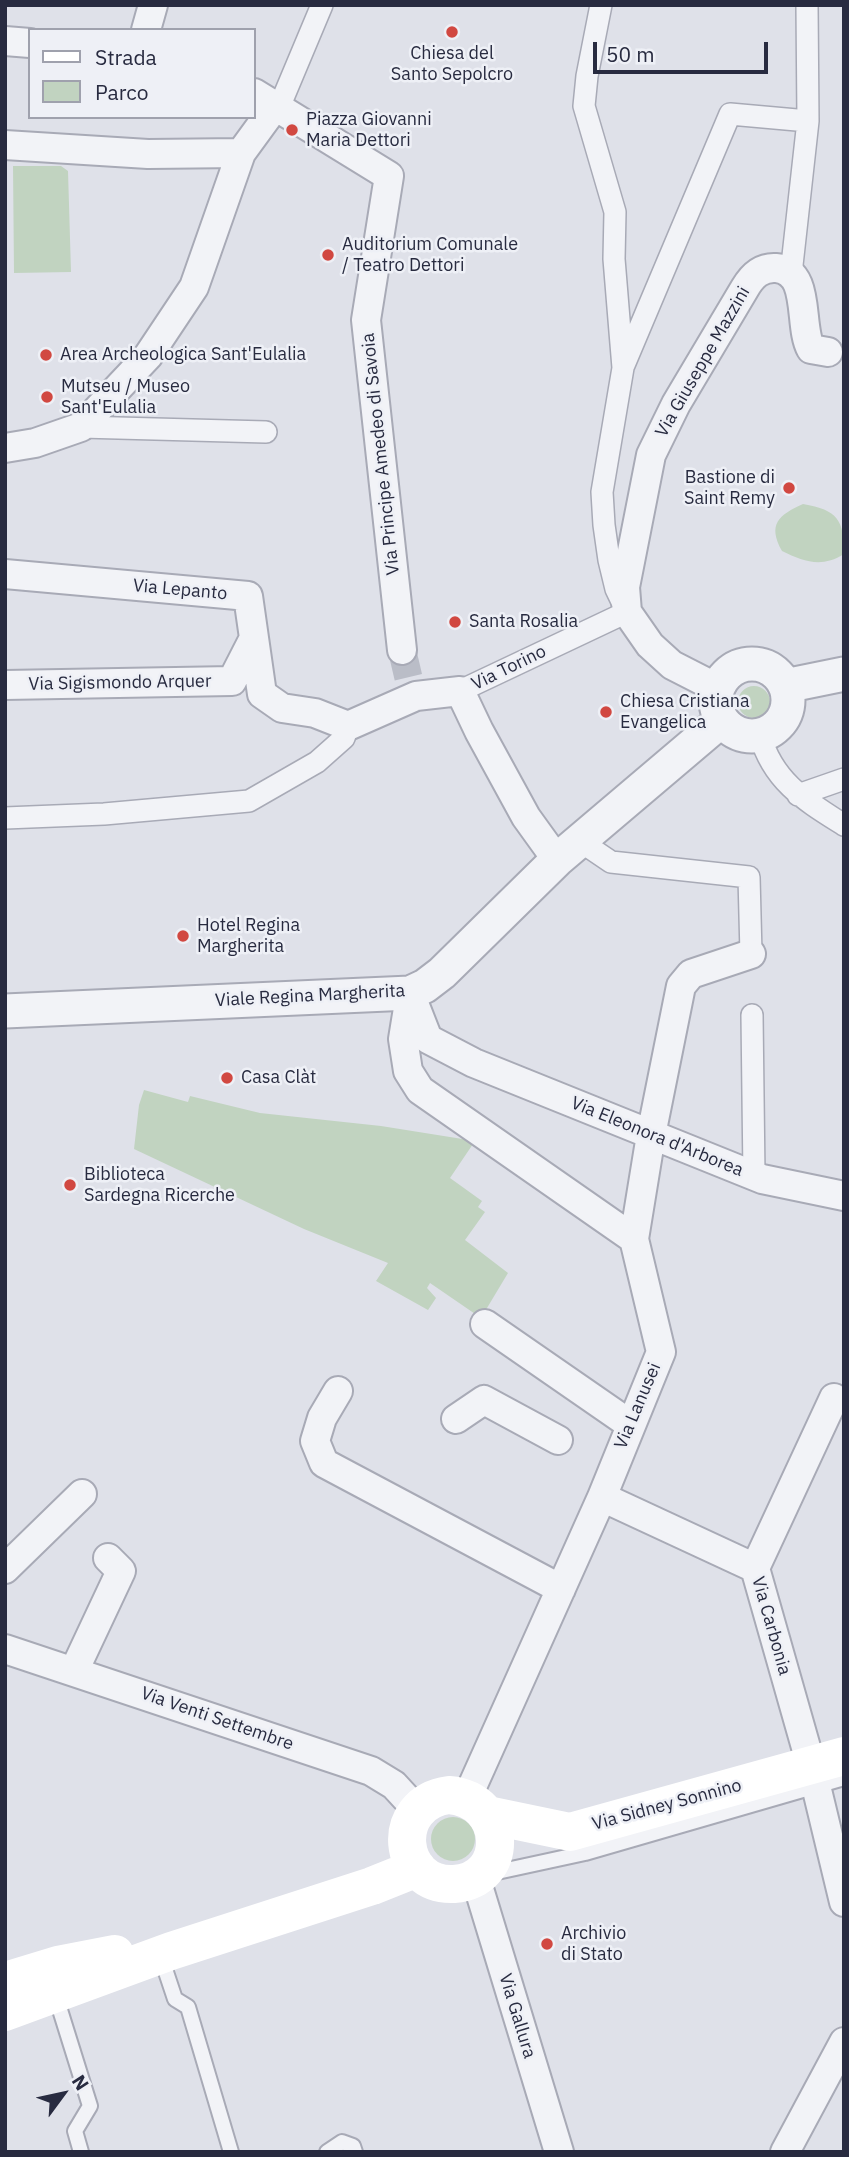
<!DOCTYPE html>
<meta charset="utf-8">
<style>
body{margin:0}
#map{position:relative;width:849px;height:2157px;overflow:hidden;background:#dfe1e9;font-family:"IBM Plex Sans",sans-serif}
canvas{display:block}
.frame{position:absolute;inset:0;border:7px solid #282b40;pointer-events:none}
.legend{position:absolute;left:28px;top:28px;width:228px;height:91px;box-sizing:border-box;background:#eef0f6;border:2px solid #9fa1ad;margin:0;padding:9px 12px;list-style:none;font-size:21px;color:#282b40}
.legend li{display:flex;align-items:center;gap:14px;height:35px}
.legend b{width:35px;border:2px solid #9fa1ad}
.north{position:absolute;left:28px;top:2059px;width:70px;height:70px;-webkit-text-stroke:5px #eef0f6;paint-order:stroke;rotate:57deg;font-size:19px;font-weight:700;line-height:28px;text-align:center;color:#282b40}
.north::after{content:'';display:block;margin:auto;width:24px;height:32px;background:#282b40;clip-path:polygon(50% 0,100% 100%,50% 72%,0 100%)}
.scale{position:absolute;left:593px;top:42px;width:175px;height:32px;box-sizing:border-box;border:4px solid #282b40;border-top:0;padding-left:9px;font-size:21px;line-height:24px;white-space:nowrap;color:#282b40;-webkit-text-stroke:5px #eef0f6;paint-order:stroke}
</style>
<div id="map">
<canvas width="849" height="2157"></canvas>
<div class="frame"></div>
<ul class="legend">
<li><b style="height:9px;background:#fff"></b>Strada</li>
<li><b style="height:19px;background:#c1d3c0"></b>Parco</li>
</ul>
<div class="north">N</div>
<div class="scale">50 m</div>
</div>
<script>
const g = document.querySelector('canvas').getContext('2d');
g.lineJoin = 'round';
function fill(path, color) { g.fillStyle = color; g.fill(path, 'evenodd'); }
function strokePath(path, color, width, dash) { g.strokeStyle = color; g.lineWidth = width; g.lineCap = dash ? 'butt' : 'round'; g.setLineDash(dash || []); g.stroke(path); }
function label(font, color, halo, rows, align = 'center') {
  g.font = font + ' "IBM Plex Sans",sans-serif'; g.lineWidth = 5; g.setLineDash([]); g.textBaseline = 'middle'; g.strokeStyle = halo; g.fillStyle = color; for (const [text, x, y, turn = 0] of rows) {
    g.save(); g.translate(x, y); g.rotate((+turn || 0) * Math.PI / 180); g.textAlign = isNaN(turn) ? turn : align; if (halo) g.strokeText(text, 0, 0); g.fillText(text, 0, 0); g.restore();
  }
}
const green = new Path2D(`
 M 13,166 L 61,166 L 68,171 L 71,272 L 14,273 Z
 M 803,504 C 838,510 844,520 844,554 C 822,568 804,562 782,551 C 767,524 779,515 803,504 Z
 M738 702a16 16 0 1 1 32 0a16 16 0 1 1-32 0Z
 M 144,1090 L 188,1102 L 190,1096 L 260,1113 L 381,1126 L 475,1141 L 450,1178 L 482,1201 L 478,1207 L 485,1212 L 465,1240 L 508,1273 L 481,1318 L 430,1283 L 427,1288 L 436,1298 L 428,1310 L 376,1281 L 388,1263 L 304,1229 L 134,1149 L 139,1105 Z
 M431 1839a22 22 0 1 1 44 0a22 22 0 1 1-44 0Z`);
const minorTunnel = new Path2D(`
 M 402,650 L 409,680`);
const service = new Path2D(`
 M 488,1874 L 585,1853 L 844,1778
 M 170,1956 L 165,1969 L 175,1999 L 188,2007 L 231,2152
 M 56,1997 L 90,2106 L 75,2131 L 81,2152
 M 327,2152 L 342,2142 L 353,2146 L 355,2152`);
const pedestrian = new Path2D(`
 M 276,105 L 283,98 L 322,5
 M 791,274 L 808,121 L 807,5
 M 624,365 L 730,114 L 808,121
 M 81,427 L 266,432
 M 460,691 L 627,612 L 616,589 L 609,560 L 604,525 L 602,492 L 623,368 L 614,259 L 615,212 L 584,106 L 587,76 L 601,5
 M 760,735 C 773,782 806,801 844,825
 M 798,795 L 844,779
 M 5,818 L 104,814 L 249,801 L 317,762 L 344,738 L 348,726
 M 580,841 L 611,862 L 749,877 L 751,954
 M 752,1015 L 754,1176`);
const minor = new Path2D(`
 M 146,30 L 153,5
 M 5,41 L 30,43
 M 254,93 L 389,176 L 366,320 L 402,650
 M 5,145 L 148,154 L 241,153
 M 5,448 L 35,443 L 81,427 L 148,356 L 194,287 L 241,153 L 276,105
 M 5,574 L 248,596 L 262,694 L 282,708 L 315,713 L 348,726 L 416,696 L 460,691 L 479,731 L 526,817 L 557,860
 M 5,685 L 232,681 L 253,640
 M 717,688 L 672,665 L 650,645 L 627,612 L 625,587 L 651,455 L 676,404 L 745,288 C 752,276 761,267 776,268 C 812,271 798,326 811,349 L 828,352
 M 410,993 L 428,1039 L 474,1063 L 762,1179 L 844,1196
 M 410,996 L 403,1039 L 408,1071 L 420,1090 L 634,1239
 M 485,1324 L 631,1425
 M 338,1391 L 322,1418 L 315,1441 L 324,1463 L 561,1589
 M 456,1419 L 484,1400 L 558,1440
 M 602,1497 L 755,1568 L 811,1765 L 844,1902
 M 755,1568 L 834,1398
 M 5,1569 L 82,1494
 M 5,1649 L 371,1771 L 394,1785 L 417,1810
 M 74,1671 L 121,1571 L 108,1558
 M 467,1798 L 602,1497 L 661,1352 L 634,1239 L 651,1135 L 681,986 L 691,974 L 751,954
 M 476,1879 L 559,2152
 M 785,2152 L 844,2042`);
const tertiary = new Path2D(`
 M716 700a36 36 0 1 1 72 0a36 36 0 1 1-72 0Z
 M 785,686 L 844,674
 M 5,1011 L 410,993 L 425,986 L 442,973 L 557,860 L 722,720`);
const secondary = new Path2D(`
 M 449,1795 C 508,1800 511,1880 454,1884 C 397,1887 388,1803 449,1795 Z
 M 488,1815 L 570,1832 L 844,1756
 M 5,1981 L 58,1965 L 115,1954
 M 5,2012 L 171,1951 L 372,1886 L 417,1868`);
const markers = [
 [452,32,7,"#d14841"],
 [292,130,7,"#d14841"],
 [328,255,7,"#d14841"],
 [46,355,7,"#d14841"],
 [47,397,7,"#d14841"],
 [789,488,7,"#d14841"],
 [455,622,7,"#d14841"],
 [606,712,7,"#d14841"],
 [183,936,7,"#d14841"],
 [227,1078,7,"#d14841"],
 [70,1185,7,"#d14841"],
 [547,1944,7,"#d14841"]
];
const poiNames = [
 ["Chiesa del",452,54,"center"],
 ["Santo Sepolcro",452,75,"center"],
 ["Piazza Giovanni",306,120],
 ["Maria Dettori",306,141],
 ["Auditorium Comunale",342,245],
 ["/ Teatro Dettori",342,266],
 ["Area Archeologica Sant'Eulalia",60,355],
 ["Mutseu / Museo",61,387],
 ["Sant'Eulalia",61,408],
 ["Bastione di",775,478,"right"],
 ["Saint Remy",775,499,"right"],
 ["Santa Rosalia",469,622],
 ["Chiesa Cristiana",620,702],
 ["Evangelica",620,723],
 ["Hotel Regina",197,926],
 ["Margherita",197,947],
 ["Casa Clàt",241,1078],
 ["Biblioteca",84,1175],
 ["Sardegna Ricerche",84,1196],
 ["Archivio",561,1934],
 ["di Stato",561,1955]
];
const streetNames = [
 ["Via Giuseppe Mazzini",703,362,-60],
 ["Via Principe Amedeo di Savoia",381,454,-96],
 ["Via Lepanto",180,590,5],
 ["Via Torino",509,668,-26],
 ["Via Sigismondo Arquer",120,683,-1],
 ["Viale Regina Margherita",310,996,-3],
 ["Via Eleonora d'Arborea",657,1137,22],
 ["Via Lanusei",638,1406,-67],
 ["Via Carbonia",771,1626,74],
 ["Via Venti Settembre",217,1719,19],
 ["Via Sidney Sonnino",667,1805,-15],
 ["Via Gallura",517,2016,73]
];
fill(green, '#c1d3c0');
strokePath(minorTunnel, '#babdc7', 28, [28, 14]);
strokePath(service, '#a8aab6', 18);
strokePath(pedestrian, '#a8aab6', 24);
strokePath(minor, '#a8aab6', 32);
strokePath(tertiary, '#a8aab6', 37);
strokePath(service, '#f2f3f7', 14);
strokePath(pedestrian, '#f2f3f7', 21);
strokePath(minor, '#f2f3f7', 28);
strokePath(tertiary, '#f2f3f7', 33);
strokePath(secondary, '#fff', 38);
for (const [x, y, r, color] of markers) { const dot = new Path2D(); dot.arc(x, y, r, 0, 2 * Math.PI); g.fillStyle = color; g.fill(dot); strokePath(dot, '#eef0f6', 2.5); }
label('18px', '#282b40', '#eef0f6', poiNames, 'left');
label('18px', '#282b40', '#eef0f6', streetNames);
</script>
